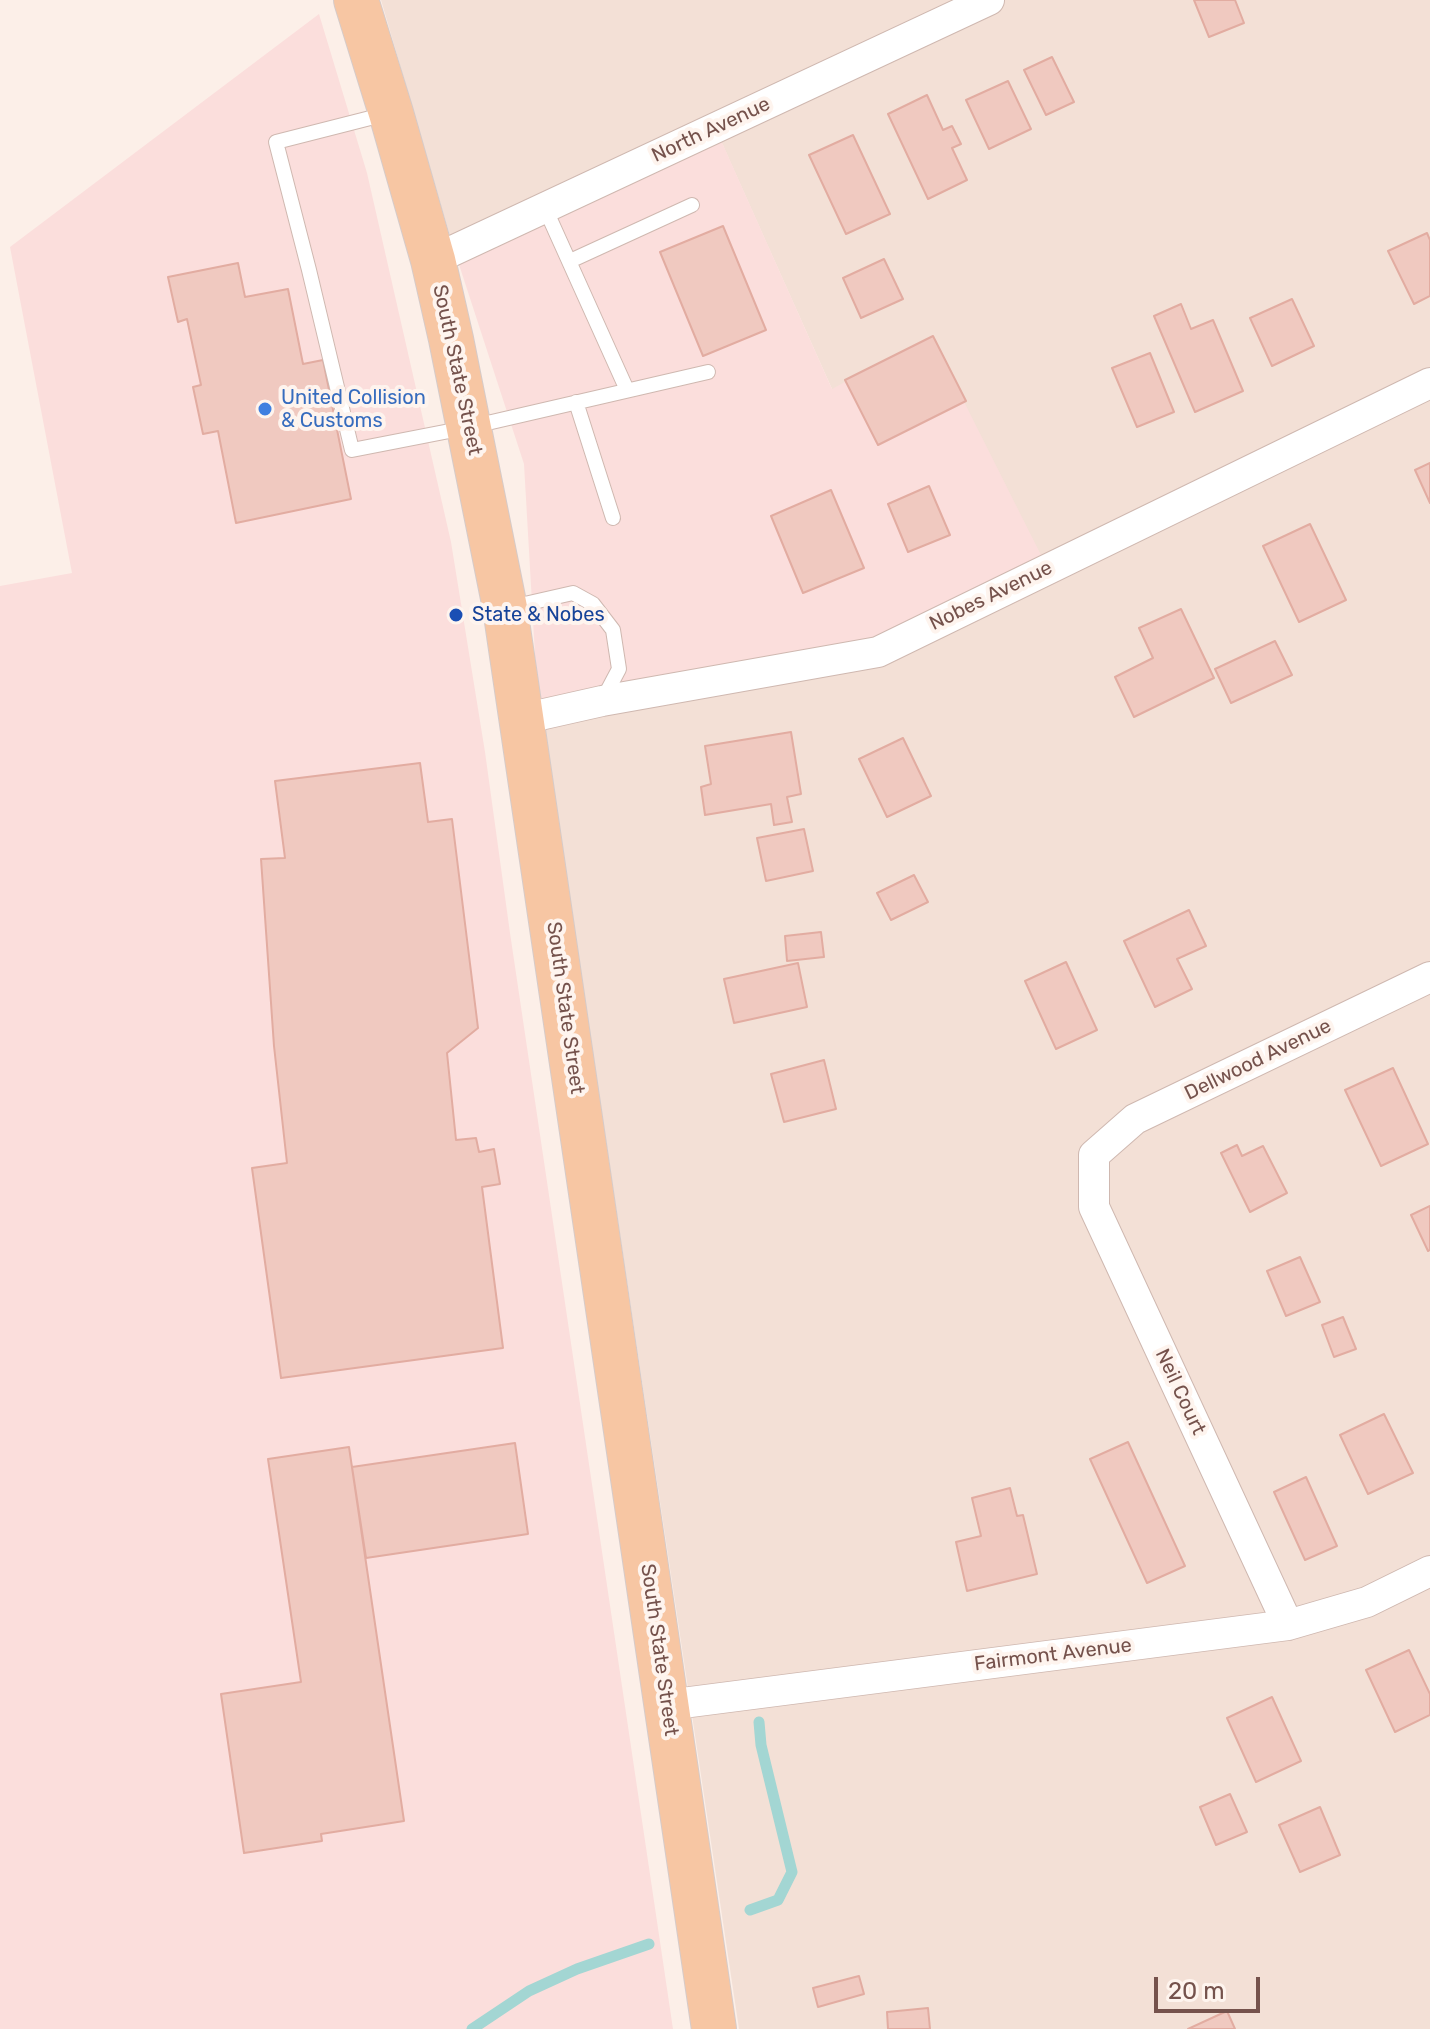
<!DOCTYPE html>
<style>
body{margin:0}
#map{position:relative;width:1430px;height:2029px;overflow:hidden;background:#fcefe8;font-family:Rubik,sans-serif}
canvas{display:block}
.scale{position:absolute;left:1154px;top:1977px;width:106px;height:36px;box-sizing:border-box;border:4px solid #75524c;border-top:0;padding-left:10px;font-size:24px;line-height:28px;white-space:nowrap;color:#75524c;-webkit-text-stroke:6px #fef4ee;paint-order:stroke}
</style>
<div id="map">
<canvas width="1430" height="2029"></canvas>
<div class="scale">20 m</div>
</div>
<script>
const g = document.querySelector('canvas').getContext('2d');
g.lineJoin = 'round';
function fill(path, color) { g.fillStyle = color; g.fill(path, 'evenodd'); }
function strokePath(path, color, width, dash) { g.strokeStyle = color; g.lineWidth = width; g.lineCap = dash ? 'butt' : 'round'; g.setLineDash(dash || []); g.stroke(path); }
function label(font, color, halo, rows, align = 'center') {
  g.font = font + ' Rubik,sans-serif'; g.lineWidth = 8; g.setLineDash([]); g.textBaseline = 'middle'; g.strokeStyle = halo; g.fillStyle = color; for (const [text, x, y, turn = 0] of rows) {
    g.save(); g.translate(x, y); g.rotate((+turn || 0) * Math.PI / 180); g.textAlign = isNaN(turn) ? turn : align; if (halo) g.strokeText(text, 0, 0); g.fillText(text, 0, 0); g.restore();
  }
}
const residential = new Path2D(`
 M 381,0 L 1430,0 L 1430,373 L 1044,561 L 832,389 L 712,121 L 452,243 Z
 M 1430,397 L 1430,2029 L 739,2029 L 544,727 L 878,664 Z`);
const commercial = new Path2D(`
 M 319,14 L 367,173 L 451,542 L 485,752 L 510,933 L 673,2029 L 0,2029 L 0,586 L 72,573 L 10,247 Z
 M 712,120 L 832,389 L 931,336 L 1044,561 L 873,645 L 538,707 L 524,464 L 452,243 Z`);
const stream = new Path2D(`
 M 750,1910 L 778,1900 L 792,1872 L 761,1745 L 759,1722
 M 472,2029 L 529,1991 L 577,1969 L 649,1944`);
const building = new Path2D(`
 M 1194,0 L 1235,0 L 1244,23 L 1209,37 Z
 M 1052,57 L 1074,102 L 1046,115 L 1024,70 Z
 M 1008,81 L 1031,129 L 989,149 L 966,100 Z
 M 927,95 L 943,130 L 952,126 L 961,144 L 952,148 L 967,180 L 928,199 L 888,114 Z
 M 853,135 L 890,214 L 846,234 L 809,155 Z
 M 723,226 L 766,330 L 703,356 L 660,252 Z
 M 1427,233 L 1430,240 L 1430,296 L 1414,304 L 1388,251 Z
 M 884,259 L 903,299 L 861,318 L 843,278 Z
 M 238,263 L 245,297 L 288,289 L 303,364 L 323,360 L 351,499 L 236,523 L 218,431 L 203,434 L 193,387 L 201,385 L 187,319 L 178,322 L 168,277 Z
 M 1292,299 L 1314,346 L 1272,366 L 1250,318 Z
 M 1181,304 L 1191,329 L 1213,320 L 1243,391 L 1195,412 L 1154,316 Z
 M 933,336 L 966,401 L 878,445 L 845,380 Z
 M 1150,353 L 1174,412 L 1137,427 L 1112,368 Z
 M 1430,463 L 1430,503 L 1415,470 Z
 M 929,486 L 950,535 L 908,552 L 888,504 Z
 M 831,490 L 864,568 L 803,593 L 771,516 Z
 M 1310,524 L 1346,600 L 1299,622 L 1263,546 Z
 M 1181,609 L 1214,678 L 1134,717 L 1115,677 L 1153,658 L 1139,628 Z
 M 1275,641 L 1292,675 L 1231,703 L 1215,669 Z
 M 791,732 L 801,794 L 787,797 L 792,822 L 774,825 L 771,804 L 705,815 L 701,787 L 711,784 L 705,746 Z
 M 903,738 L 931,796 L 887,817 L 859,759 Z
 M 420,763 L 428,822 L 452,819 L 478,1028 L 447,1053 L 456,1140 L 476,1138 L 479,1152 L 494,1149 L 500,1184 L 482,1187 L 503,1348 L 281,1378 L 252,1168 L 287,1163 L 274,1046 L 261,859 L 285,858 L 275,781 Z
 M 804,829 L 813,871 L 766,881 L 757,838 Z
 M 914,875 L 928,902 L 891,920 L 877,893 Z
 M 1189,910 L 1206,946 L 1177,959 L 1192,989 L 1155,1007 L 1124,941 Z
 M 821,932 L 824,957 L 787,961 L 785,936 Z
 M 1066,962 L 1097,1030 L 1056,1049 L 1025,981 Z
 M 798,963 L 807,1007 L 734,1023 L 724,979 Z
 M 824,1060 L 836,1109 L 784,1122 L 771,1074 Z
 M 1393,1068 L 1428,1144 L 1381,1166 L 1345,1090 Z
 M 1237,1145 L 1242,1156 L 1263,1146 L 1287,1193 L 1250,1212 L 1221,1153 Z
 M 1430,1206 L 1430,1250 L 1428,1251 L 1411,1215 Z
 M 1300,1257 L 1320,1302 L 1286,1316 L 1267,1271 Z
 M 1343,1317 L 1356,1349 L 1334,1357 L 1322,1325 Z
 M 1384,1414 L 1413,1473 L 1368,1494 L 1340,1435 Z
 M 1128,1442 L 1185,1566 L 1147,1583 L 1090,1459 Z
 M 515,1443 L 528,1534 L 366,1558 L 352,1467 Z
 M 349,1447 L 404,1821 L 321,1834 L 322,1841 L 244,1853 L 221,1694 L 301,1682 L 268,1459 Z
 M 1306,1477 L 1337,1546 L 1305,1560 L 1274,1492 Z
 M 1010,1488 L 1017,1516 L 1023,1515 L 1037,1574 L 967,1591 L 956,1542 L 981,1536 L 972,1498 Z
 M 1409,1650 L 1430,1694 L 1430,1715 L 1395,1732 L 1366,1670 Z
 M 1272,1697 L 1301,1761 L 1256,1782 L 1227,1718 Z
 M 1230,1794 L 1247,1832 L 1216,1845 L 1200,1807 Z
 M 1320,1807 L 1340,1855 L 1300,1872 L 1279,1825 Z
 M 859,1976 L 864,1994 L 818,2007 L 813,1988 Z
 M 928,2008 L 930,2029 L 888,2029 L 887,2012 Z
 M 1227,2011 L 1235,2029 L 1188,2029 Z`);
const service = new Path2D(`
 M 386,114 L 276,142 L 309,270 L 352,450 L 470,427 L 708,372
 M 545,208 L 627,390
 M 570,261 L 692,205
 M 576,402 L 613,518
 M 507,608 L 573,593 L 593,604 L 613,630 L 619,669 L 602,701`);
const minor = new Path2D(`
 M 433,260 L 989,0
 M 522,719 L 602,701 L 878,652 L 1430,383
 M 1288,1625 L 1094,1207 L 1094,1155 L 1135,1119 L 1430,977
 M 667,1705 L 1288,1625 L 1367,1602 L 1430,1571`);
const primary = new Path2D(`
 M 356,0 L 391,113 L 433,260 L 451,339 L 505,608 L 714,2029`);
const markers = [
 [265,409,8,"#3f7fe0"],
 [456,615,8,"#1a4fb4"]
];
const streetNames = [
 ["North Avenue",711,130,-25],
 ["South State Street",457,370,78],
 ["Nobes Avenue",991,596,-26],
 ["South State Street",565,1008,82],
 ["Dellwood Avenue",1258,1060,-26],
 ["Neil Court",1180,1392,65],
 ["South State Street",659,1650,82],
 ["Fairmont Avenue",1053,1655,-7]
];
const shopNames = [
 ["United Collision",281,398],
 ["& Customs",281,421]
];
const transitNames = [
 ["State & Nobes",472,615]
];
fill(residential, '#f3e0d6');
fill(commercial, '#fbdedc');
strokePath(stream, '#a3d6d3', 11);
fill(building, '#f0c9c0');
strokePath(building, '#e2aca1', 2);
strokePath(service, '#cfb8b0', 16);
strokePath(minor, '#cfb8b0', 32);
strokePath(primary, '#d6cbc9', 46);
strokePath(service, '#fff', 14);
strokePath(minor, '#fff', 30);
strokePath(primary, '#f7c6a3', 44);
for (const [x, y, r, color] of markers) { const dot = new Path2D(); dot.arc(x, y, r, 0, 2 * Math.PI); g.fillStyle = color; g.fill(dot); strokePath(dot, '#fef4ee', 3); }
label('20px', '#75524c', '#fef4ee', streetNames);
label('20px', '#366cbe', '#fef4ee', shopNames, 'left');
label('20px', '#164399', '#fef4ee', transitNames, 'left');
</script>
